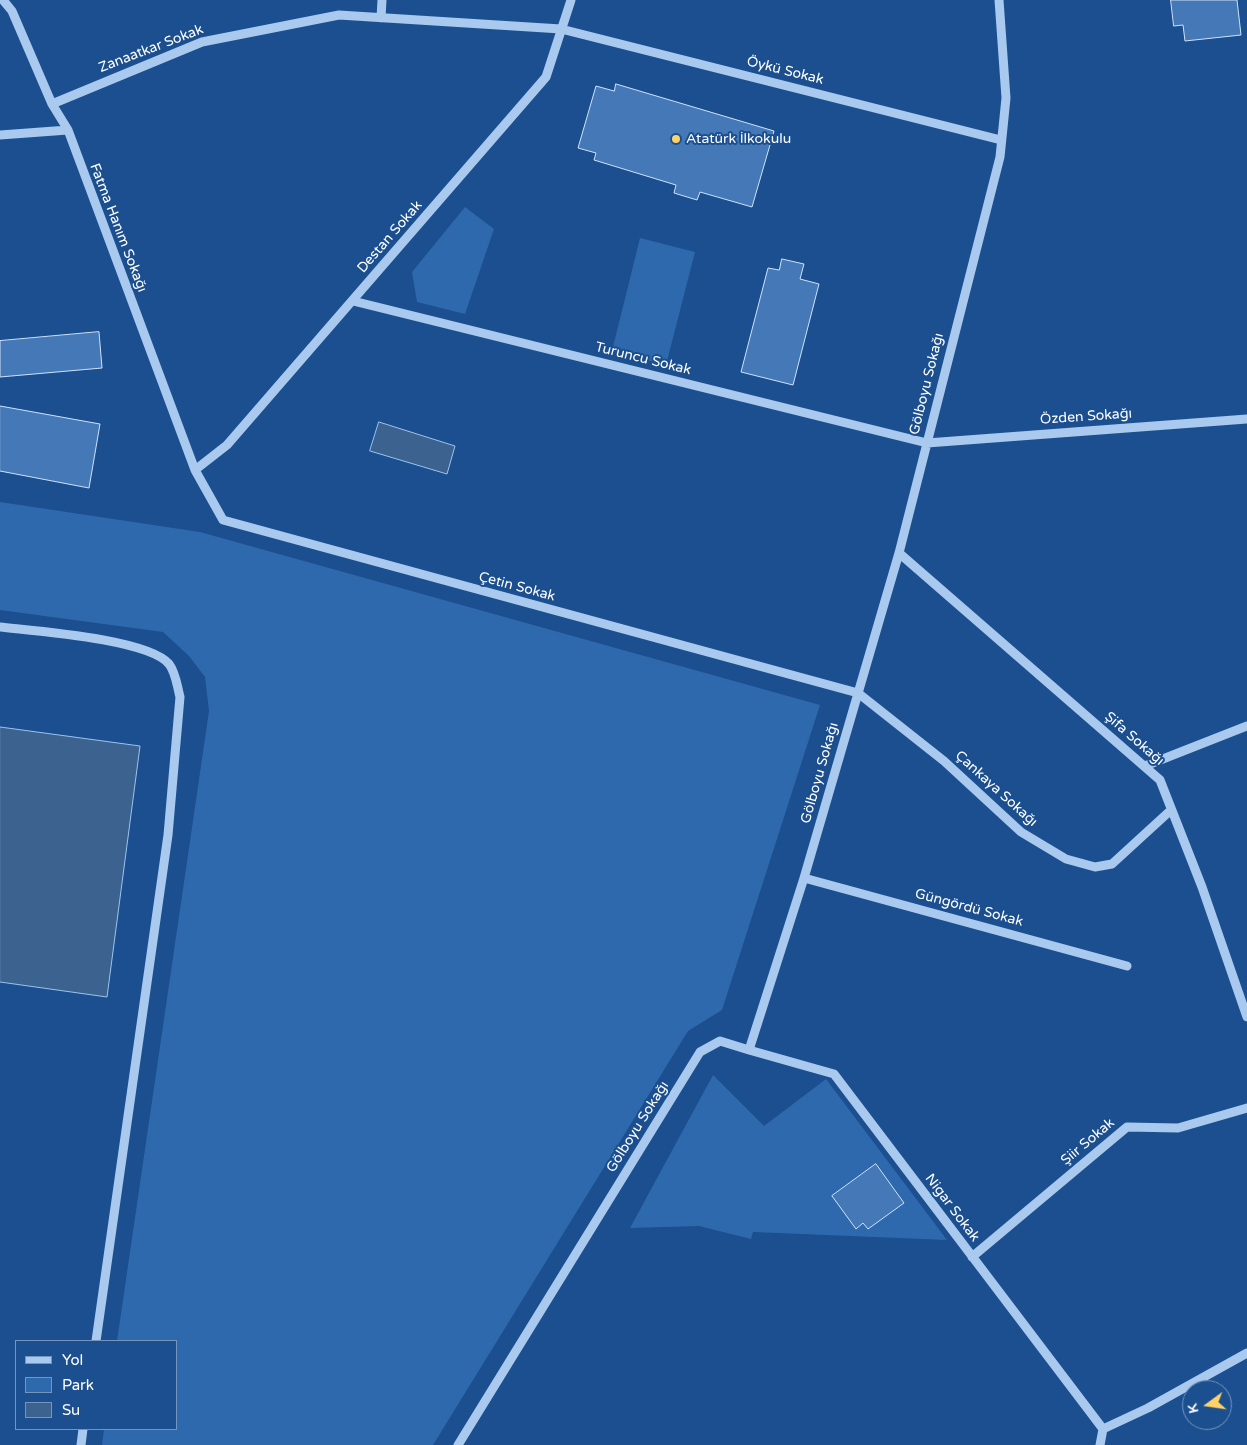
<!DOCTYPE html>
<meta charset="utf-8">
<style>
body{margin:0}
#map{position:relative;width:1247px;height:1445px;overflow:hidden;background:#1b4f8f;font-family:"Varela Round",sans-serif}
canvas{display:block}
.legend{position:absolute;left:15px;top:1340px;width:162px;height:90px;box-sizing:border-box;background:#1b4f8f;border:1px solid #7695bc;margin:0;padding:6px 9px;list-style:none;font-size:15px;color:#fff}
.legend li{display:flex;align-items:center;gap:10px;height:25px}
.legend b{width:25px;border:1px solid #7695bc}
.north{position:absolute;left:1182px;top:1380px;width:50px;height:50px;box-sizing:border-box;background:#1b4f8f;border:1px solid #7695bc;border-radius:50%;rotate:256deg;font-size:14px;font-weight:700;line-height:20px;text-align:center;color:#fff}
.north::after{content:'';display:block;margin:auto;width:18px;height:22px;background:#ffd166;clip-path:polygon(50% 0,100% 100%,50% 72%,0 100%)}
</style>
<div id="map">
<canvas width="1247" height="1445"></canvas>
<ul class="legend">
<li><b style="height:6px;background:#a9c9ee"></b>Yol</li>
<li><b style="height:14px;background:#2e69ad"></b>Park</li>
<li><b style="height:14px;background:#3c6290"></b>Su</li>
</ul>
<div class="north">K</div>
</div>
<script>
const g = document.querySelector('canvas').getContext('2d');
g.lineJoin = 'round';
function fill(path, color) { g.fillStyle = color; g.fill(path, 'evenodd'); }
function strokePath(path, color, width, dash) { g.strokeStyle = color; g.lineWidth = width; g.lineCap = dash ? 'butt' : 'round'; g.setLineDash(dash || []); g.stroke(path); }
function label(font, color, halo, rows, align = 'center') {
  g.font = font + ' "Varela Round",sans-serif'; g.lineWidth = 4; g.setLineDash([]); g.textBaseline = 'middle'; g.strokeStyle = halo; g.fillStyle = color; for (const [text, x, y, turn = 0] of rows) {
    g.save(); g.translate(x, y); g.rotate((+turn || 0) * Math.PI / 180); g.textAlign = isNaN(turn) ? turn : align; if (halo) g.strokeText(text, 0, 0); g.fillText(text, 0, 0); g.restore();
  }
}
const green = new Path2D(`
 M 465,207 L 494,229 L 465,314 L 417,302 L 412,272 Z
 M 640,238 L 695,252 L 666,365 L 612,351 Z
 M 0,502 L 200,532 L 820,705 L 722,1010 L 688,1031 L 433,1445 L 102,1445 L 104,1429 L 176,1429 L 176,1341 L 117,1341 L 209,711 L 205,677 L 189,656 L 163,632 L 0,610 Z
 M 713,1075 L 764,1126 L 826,1079 L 947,1240 L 753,1232 L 751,1239 L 699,1226 L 630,1228 Z`);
const water = new Path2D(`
 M 379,422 L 455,446 L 447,474 L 370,451 Z
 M 0,727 L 140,746 L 107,997 L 0,982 Z`);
const building = new Path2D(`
 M 1171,0 L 1237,0 L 1241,35 L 1185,41 L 1183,25 L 1174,26 Z
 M 616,84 L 774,131 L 752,207 L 700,192 L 697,200 L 674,193 L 676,185 L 594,160 L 596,153 L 578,148 L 596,86 L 614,91 Z
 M 782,259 L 804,264 L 800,279 L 819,284 L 793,385 L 741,372 L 768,268 L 779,270 Z
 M 99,332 L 102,368 L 0,377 L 0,341 Z
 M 0,406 L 100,424 L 89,488 L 0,471 Z
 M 876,1164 L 904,1203 L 868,1229 L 863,1223 L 856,1229 L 832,1196 Z`);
const minor = new Path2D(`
 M 3,0 L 12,11 L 52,104 L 68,130 L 195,470 L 223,520 L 858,693 L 944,761 L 1021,832 L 1066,859 L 1095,867 L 1112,864 L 1171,810
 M 381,18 L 382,0
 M 52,104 L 202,42 L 339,15 L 561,29 L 1001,140
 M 0,135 L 68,130
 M 353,301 L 927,443 L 1247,419
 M 195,470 L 227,445 L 546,77 L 571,0
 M 899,553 L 1160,780 L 1202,887 L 1247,1017
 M 0,627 C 35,631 148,639 169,664 C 176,673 177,686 180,697 L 168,835 L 96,1341
 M 1145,766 L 1247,726
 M 804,878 L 1127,966
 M 749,1050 L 834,1074 L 1103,1429
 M 972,1257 L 1127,1127 L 1178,1128 L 1247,1108
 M 1103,1429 L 1148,1408 L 1247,1353
 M 81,1445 L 83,1429
 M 458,1445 L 700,1052 L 720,1041 L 749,1050 L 804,878 L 899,553 L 1000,157 L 1006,98 L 999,0
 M 1100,1445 L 1103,1429`);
const markers = [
 [676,139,5,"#ffd166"]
];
const streetNames = [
 ["Zanaatkar Sokak",151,49,-21],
 ["Öykü Sokak",785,71,14],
 ["Fatma Hanım Sokağı",118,228,69],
 ["Destan Sokak",390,237,-49],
 ["Turuncu Sokak",643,359,14],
 ["Gölboyu Sokağı",927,384,-76],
 ["Özden Sokağı",1086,417,-4],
 ["Çetin Sokak",517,587,15],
 ["Şifa Sokağı",1134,739,41],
 ["Gölboyu Sokağı",820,773,-74],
 ["Çankaya Sokağı",996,789,42],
 ["Güngördü Sokak",969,908,15],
 ["Gölboyu Sokağı",638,1127,-58],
 ["Şiir Sokak",1088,1142,-40],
 ["Nigar Sokak",952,1208,53]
];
const poiNames = [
 ["Atatürk İlkokulu",686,139]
];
fill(green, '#2e69ad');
fill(water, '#3c6290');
strokePath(water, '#9cc4f0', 1);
fill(building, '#4478b7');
strokePath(building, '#cfe3fa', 1);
strokePath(minor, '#a9c9ee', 9);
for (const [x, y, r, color] of markers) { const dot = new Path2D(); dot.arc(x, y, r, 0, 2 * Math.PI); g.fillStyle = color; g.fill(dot); strokePath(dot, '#1b4f8f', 2); }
label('14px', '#fff', '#1b4f8f', streetNames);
label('14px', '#fff', '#1b4f8f', poiNames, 'left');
</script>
